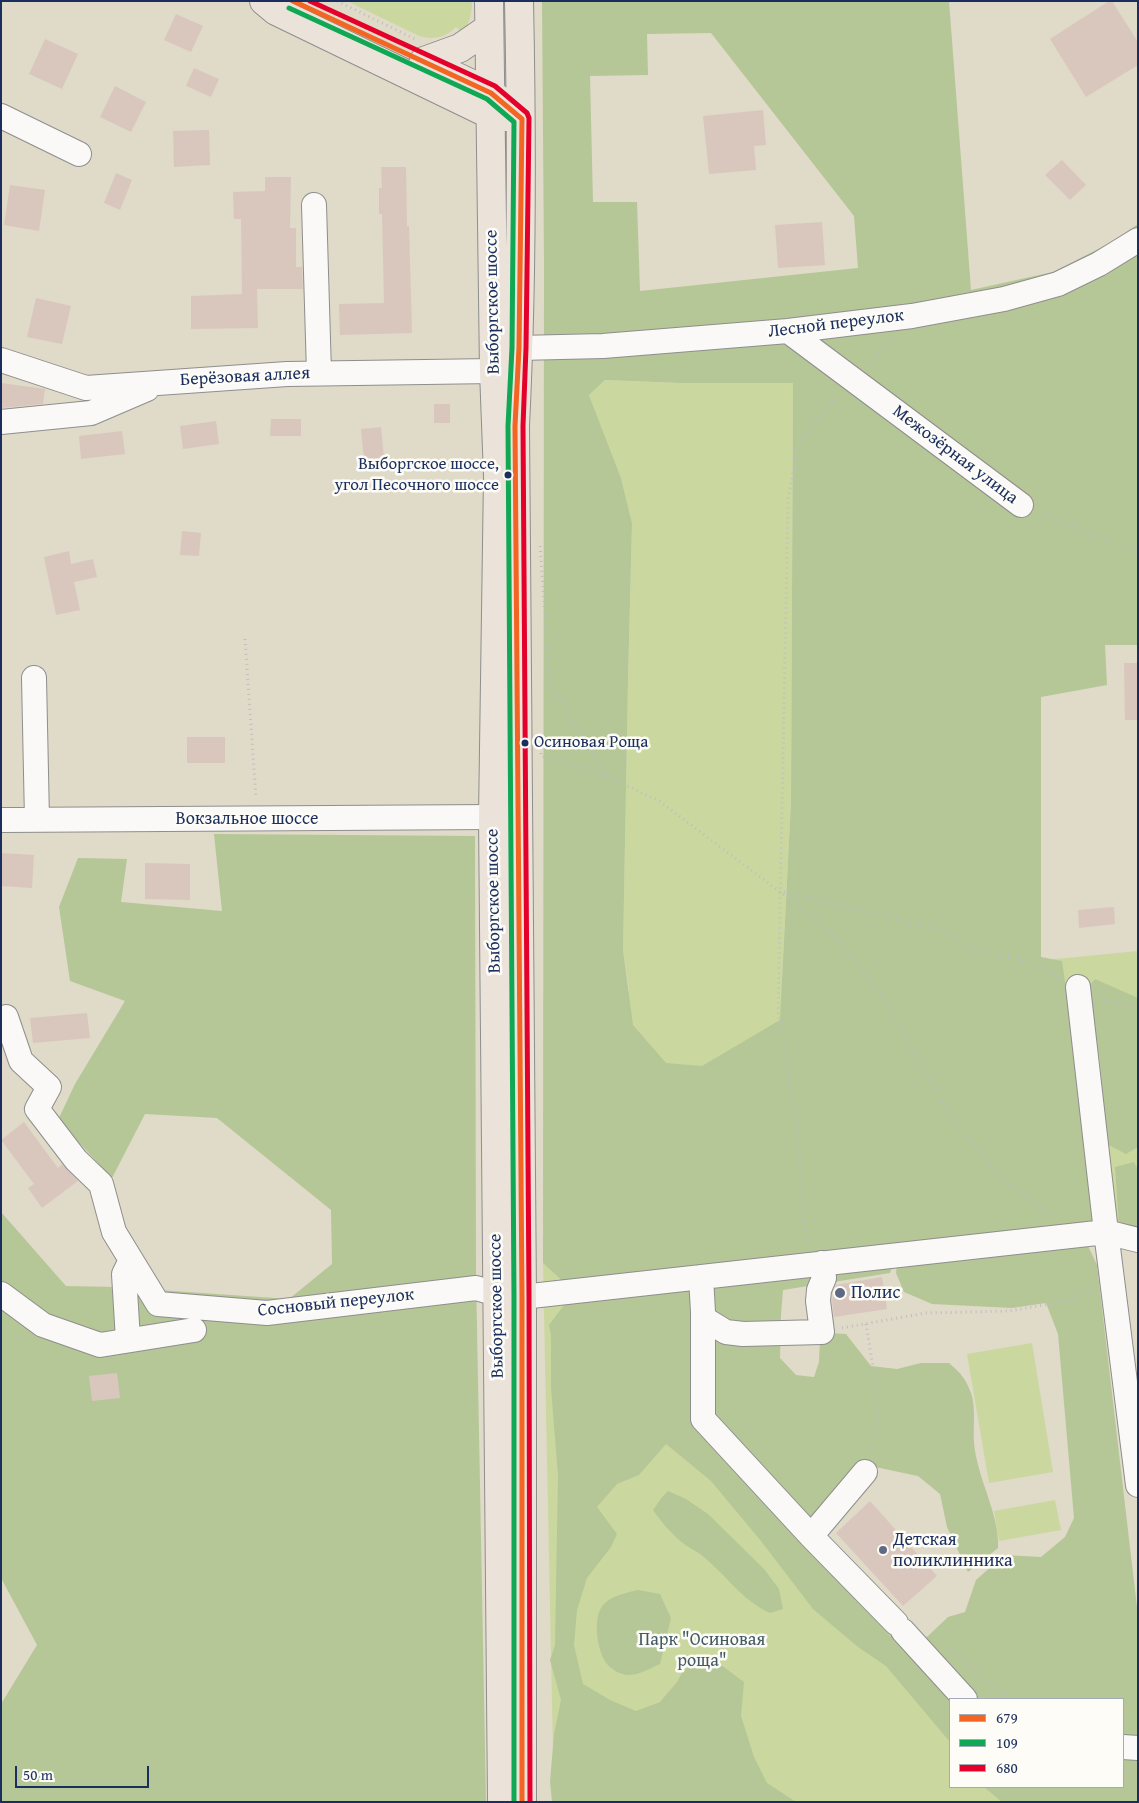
<!DOCTYPE html>
<meta charset="utf-8">
<style>
body{margin:0}
#map{position:relative;width:1139px;height:1803px;overflow:hidden;background:#e0dac8;font-family:"Gentium Book Plus",serif}
canvas{display:block}
.frame{position:absolute;inset:0;border:2px solid #1b2f5e;pointer-events:none}
.legend{position:absolute;left:949px;top:1698px;width:175px;height:90px;box-sizing:border-box;background:#fdfcf7;border:1px solid #a3aaba;margin:0;padding:6px 9px;list-style:none;font-size:15px;color:#1b2f5e}
.legend li{display:flex;align-items:center;gap:10px;height:25px}
.legend b{width:25px;border:1px solid #a3aaba}
.scale{position:absolute;left:15px;top:1766px;width:134px;height:22px;box-sizing:border-box;border:2px solid #1b2f5e;border-top:0;padding-left:6px;font-size:15px;line-height:18px;white-space:nowrap;color:#1b2f5e;-webkit-text-stroke:4px #fdfcf7;paint-order:stroke}
</style>
<div id="map">
<canvas width="1139" height="1803"></canvas>
<div class="frame"></div>
<ul class="legend">
<li><b style="height:6px;background:#f26522"></b>679</li>
<li><b style="height:6px;background:#10a855"></b>109</li>
<li><b style="height:6px;background:#e4002b"></b>680</li>
</ul>
<div class="scale">50 m</div>
</div>
<script>
const g = document.querySelector('canvas').getContext('2d');
g.lineJoin = 'round';
function fill(path, color) { g.fillStyle = color; g.fill(path, 'evenodd'); }
function strokePath(path, color, width, dash) { g.strokeStyle = color; g.lineWidth = width; g.lineCap = dash ? 'butt' : 'round'; g.setLineDash(dash || []); g.stroke(path); }
function label(font, color, halo, rows, align = 'center') {
  g.font = font + ' "Gentium Book Plus",serif'; g.lineWidth = 5; g.setLineDash([]); g.textBaseline = 'middle'; g.strokeStyle = halo; g.fillStyle = color; for (const [text, x, y, turn = 0] of rows) {
    g.save(); g.translate(x, y); g.rotate((+turn || 0) * Math.PI / 180); g.textAlign = isNaN(turn) ? turn : align; if (halo) g.strokeText(text, 0, 0); g.fillText(text, 0, 0); g.restore();
  }
}
const green = new Path2D(`
 M 347,1 L 472,1 C 472,14 469,23 463,33 L 456,27 C 445,38 434,40 419,36 Z
 M 605,380 L 680,383 L 793,382 L 791,801 L 782,979 L 1067,958 L 1138,951 L 1138,1245 L 1103,1242 L 688,1271 L 695,1419 L 953,1699 L 950,1699 L 950,1787 L 1074,1787 L 1117,1802 L 554,1802 L 543,1263 L 543,997 L 629,991 L 623,950 L 628,680 L 632,523 L 621,478 L 589,395 Z
 M 1032,1343 L 1053,1472 L 989,1483 L 967,1354 Z
 M 1055,1500 L 1061,1530 L 999,1541 L 994,1511 Z`);
const forest = new Path2D(`
 M 542,1 L 949,1 L 971,290 L 1053,272 L 1110,243 L 1138,224 L 1138,645 L 1105,645 L 1107,685 L 1041,697 L 1041,957 L 1062,961 L 1103,1242 L 566,1284 L 543,1263 L 544,263 ZM 711,33 L 854,216 L 858,268 L 640,291 L 637,202 L 593,202 L 590,76 L 648,75 L 647,34 ZM 605,380 L 680,383 L 793,383 L 791,801 L 780,1020 L 702,1066 L 666,1063 L 633,1025 L 623,950 L 628,680 L 632,523 L 621,478 L 589,395 Z
 M 214,834 L 475,836 L 476,1275 L 486,1802 L 1,1802 L 1,1704 L 37,1645 L 1,1578 L 1,1212 L 66,1286 L 116,1287 L 289,1299 L 332,1264 L 331,1210 L 217,1118 L 145,1114 L 112,1178 L 58,1120 L 75,1084 L 125,1001 L 70,981 L 59,907 L 78,858 L 127,859 L 121,902 L 222,911 Z
 M 1095,979 L 1138,998 L 1138,1147 L 1126,1154 L 1103,1142 L 1104,1105 L 1100,1062 L 1089,986 Z
 M 1134,1162 L 1138,1170 L 1138,1249 L 1119,1225 L 1115,1167 Z
 M 1088,1246 L 1097,1265 L 1138,1616 L 1138,1802 L 1002,1802 L 984,1787 L 1123,1787 L 1123,1699 L 950,1699 L 950,1742 L 886,1666 L 858,1647 L 813,1609 L 761,1541 L 711,1481 L 666,1444 L 639,1475 L 617,1484 L 597,1507 L 617,1534 L 611,1547 L 587,1578 L 577,1610 L 574,1645 L 583,1684 L 610,1700 L 636,1711 L 660,1702 L 677,1682 L 684,1669 L 717,1662 L 744,1682 L 741,1716 L 754,1757 L 767,1783 L 796,1802 L 552,1802 L 550,1782 L 554,1734 L 561,1700 L 550,1660 L 555,1645 L 558,1476 L 551,1388 L 551,1335 L 549,1325 L 567,1301 L 894,1262 L 890,1273 L 783,1290 L 781,1315 L 780,1358 L 796,1375 L 814,1377 L 819,1362 L 820,1338 L 829,1333 L 846,1334 L 871,1366 L 897,1369 L 921,1363 L 949,1363 C 961,1374 965,1377 971,1393 C 976,1407 973,1429 974,1443 C 977,1478 1000,1515 998,1548 L 968,1572 L 947,1527 L 940,1494 L 918,1476 L 861,1464 L 816,1514 L 834,1576 L 905,1652 L 928,1636 L 948,1617 L 965,1612 L 976,1580 L 1004,1555 L 1041,1557 L 1065,1537 L 1074,1518 L 1058,1334 L 1046,1303 L 1012,1308 L 932,1304 L 904,1292 L 896,1273 L 897,1264 Z
 M 668,1491 L 686,1499 L 708,1514 L 764,1569 L 779,1589 L 783,1609 L 770,1613 C 741,1600 725,1573 700,1554 C 696,1551 691,1549 687,1546 C 674,1537 662,1523 653,1510 L 662,1497 Z
 M 638,1590 L 660,1594 L 671,1618 L 660,1664 C 651,1668 637,1676 627,1675 C 620,1674 612,1670 607,1664 C 597,1651 592,1618 603,1605 C 612,1595 626,1593 638,1590 Z`);
const building = new Path2D(`
 M 1109,1 L 1112,1 L 1138,42 L 1138,65 L 1086,97 L 1050,39 Z
 M 176,14 L 203,26 L 191,52 L 164,40 Z
 M 45,39 L 78,54 L 62,89 L 29,74 Z
 M 194,68 L 219,79 L 211,97 L 186,86 Z
 M 115,86 L 146,102 L 131,132 L 100,117 Z
 M 763,110 L 766,145 L 754,146 L 756,170 L 709,174 L 703,116 Z
 M 209,130 L 210,165 L 174,167 L 173,131 Z
 M 1062,160 L 1086,185 L 1070,200 L 1045,175 Z
 M 381,167 L 406,167 L 407,226 L 409,226 L 412,333 L 340,335 L 339,304 L 384,303 L 382,214 L 379,214 L 379,188 L 382,188 Z
 M 116,173 L 132,180 L 120,210 L 104,203 Z
 M 265,177 L 291,177 L 290,228 L 296,228 L 296,267 L 302,267 L 303,289 L 257,289 L 258,328 L 191,329 L 191,296 L 242,294 L 241,219 L 234,219 L 233,192 L 265,191 Z
 M 10,185 L 45,190 L 39,231 L 4,225 Z
 M 822,222 L 825,265 L 778,268 L 775,225 Z
 M 36,298 L 71,306 L 62,344 L 27,337 Z
 M 1,383 L 45,389 L 43,404 L 1,408 Z
 M 434,404 L 450,404 L 450,423 L 434,423 Z
 M 271,419 L 301,419 L 301,436 L 270,436 Z
 M 216,421 L 219,444 L 183,449 L 180,426 Z
 M 381,427 L 385,468 L 365,470 L 361,429 Z
 M 122,431 L 125,454 L 81,459 L 79,436 Z
 M 182,531 L 201,533 L 199,556 L 180,555 Z
 M 69,551 L 71,564 L 93,559 L 97,577 L 74,582 L 80,610 L 56,615 L 44,557 Z
 M 1124,663 L 1138,663 L 1138,720 L 1125,720 Z
 M 187,737 L 225,737 L 225,763 L 187,763 Z
 M 1,853 L 34,855 L 32,888 L 1,886 Z
 M 145,863 L 190,864 L 190,900 L 145,899 Z
 M 1114,907 L 1115,924 L 1079,928 L 1078,910 Z
 M 87,1013 L 90,1038 L 33,1043 L 30,1018 Z
 M 24,1122 L 58,1168 L 62,1164 L 78,1181 L 42,1208 L 28,1188 L 34,1184 L 1,1140 Z
 M 882,1277 L 887,1309 L 834,1317 L 832,1301 L 836,1285 Z
 M 117,1373 L 120,1398 L 92,1401 L 89,1376 Z
 M 870,1501 L 937,1576 L 903,1606 L 836,1533 Z`);
const path = new Path2D(`
 M 337,1 L 417,40
 M 869,367 L 892,339
 M 1039,512 L 1138,553
 M 540,546 L 550,684 L 606,776
 M 245,639 L 256,798
 M 541,753 L 541,756 L 596,771 L 659,801 L 824,925 L 858,963 L 891,1011 L 956,1125 L 983,1157 L 1014,1190 L 1057,1217
 M 784,892 L 944,931 L 976,951 L 1002,957 L 1018,958 L 1060,978
 M 1099,1000 L 1138,1007
 M 807,1246 L 804,1223 L 796,1110 L 789,1080 L 785,1040 L 778,1015 L 788,500 L 798,446 L 833,399 L 838,394
 M 866,1324 C 872,1365 884,1412 872,1453
 M 842,1328 L 926,1313 L 1010,1311 L 1067,1301 L 1094,1290
 M 948,1648 L 1004,1694 L 1013,1699
 M 1123,1768 L 1138,1779`);
const minor = new Path2D(`
 M 1,116 L 79,154
 M 314,205 L 319,373
 M 788,331 L 1021,505
 M 519,348 L 603,346 L 788,331 L 912,316 L 1004,299 L 1058,284 L 1099,264 L 1138,240
 M 1,360 L 86,388 L 287,374 L 494,371
 M 1,422 L 91,413 L 147,389
 M 34,678 L 37,820
 M 1,820 L 493,817
 M 1078,987 L 1106,1232 L 1138,1485
 M 6,1017 L 21,1061 L 49,1087 L 37,1109 L 76,1160 L 101,1184 L 114,1232 L 158,1304 L 267,1313 L 476,1288 L 497,1294
 M 701,1277 L 703,1312 L 703,1419 L 811,1536 L 896,1623
 M 1,1294 L 43,1325 L 100,1345 L 194,1330
 M 522,1297 L 1106,1232 L 1138,1240
 M 703,1318 L 726,1332 L 743,1334 L 822,1332 L 818,1301 L 819,1290 L 824,1278 L 822,1263
 M 128,1340 L 124,1274 L 131,1260
 M 811,1536 L 865,1472
 M 903,1631 L 965,1699
 M 1123,1747 L 1138,1748`);
const major = new Path2D(`
 M 264,1 L 276,11 L 491,115 L 508,117
 M 489,1 L 494,371 L 498,476 L 493,817 L 502,1802
 M 519,1 C 522,143 522,285 515,426 L 522,1297 L 522,1802
 M 424,61 L 460,48 L 489,28
 M 425,62 L 491,93 L 504,104`);
const bus1 = new Path2D(`
 M 293,1 L 491,93 L 522,119 L 519,348 L 515,426 L 522,1297 L 522,1802`);
const bus2 = new Path2D(`
 M 289,8 L 487,99 L 514,122 L 512,348 L 508,426 L 514,1297 L 514,1802`);
const bus3 = new Path2D(`
 M 310,1 L 495,86 L 527,113 L 529,118 L 526,348 L 523,426 L 529,1297 L 530,1802`);
const markers = [
 [508,475,4.5,"#1b2f5e"],
 [525,743,4.5,"#1b2f5e"],
 [840,1293,6,"#606b83"],
 [883,1550,5,"#606b83"]
];
const busNames = [
 ["Выборгское шоссе,",499,465],
 ["угол Песочного шоссе",499,486],
 ["Осиновая Роща",534,743,"left"]
];
const streetNames = [
 ["Выборгское шоссе",493,302,-91],
 ["Лесной переулок",836,324,-7],
 ["Берёзовая аллея",245,377,-3],
 ["Межозёрная улица",955,455,37],
 ["Вокзальное шоссе",247,819],
 ["Выборгское шоссе",494,901,-91],
 ["Сосновый переулок",336,1303,-6],
 ["Выборгское шоссе",497,1306,-91]
];
const poiNames = [
 ["Полис",851,1293],
 ["Детская",893,1540],
 ["поликлинника",893,1561]
];
const parkNames = [
 ["Парк \"Осиновая",702,1640],
 ["роща\"",702,1661]
];
fill(green, '#cad89f');
fill(forest, '#b5c796');
fill(building, '#d9c7be');
strokePath(minor, '#8e8e8d', 26);
strokePath(major, '#8e8e8d', 30);
strokePath(path, '#bdbec0', 3, [1, 4]);
strokePath(minor, '#faf9f7', 24);
strokePath(major, '#ebe3da', 28);
strokePath(bus1, '#f26522', 5);
strokePath(bus2, '#10a855', 5);
strokePath(bus3, '#e4002b', 5);
for (const [x, y, r, color] of markers) { const dot = new Path2D(); dot.arc(x, y, r, 0, 2 * Math.PI); g.fillStyle = color; g.fill(dot); strokePath(dot, '#fdfcf7', 2); }
label('17px', '#1b2f5e', '#fdfcf7', busNames, 'right');
label('18px', '#1b2f5e', '#fdfcf7', streetNames);
label('18px', '#1b2f5e', '#fdfcf7', poiNames, 'left');
label('18px', '#425966', '#fdfcf7', parkNames);
</script>
